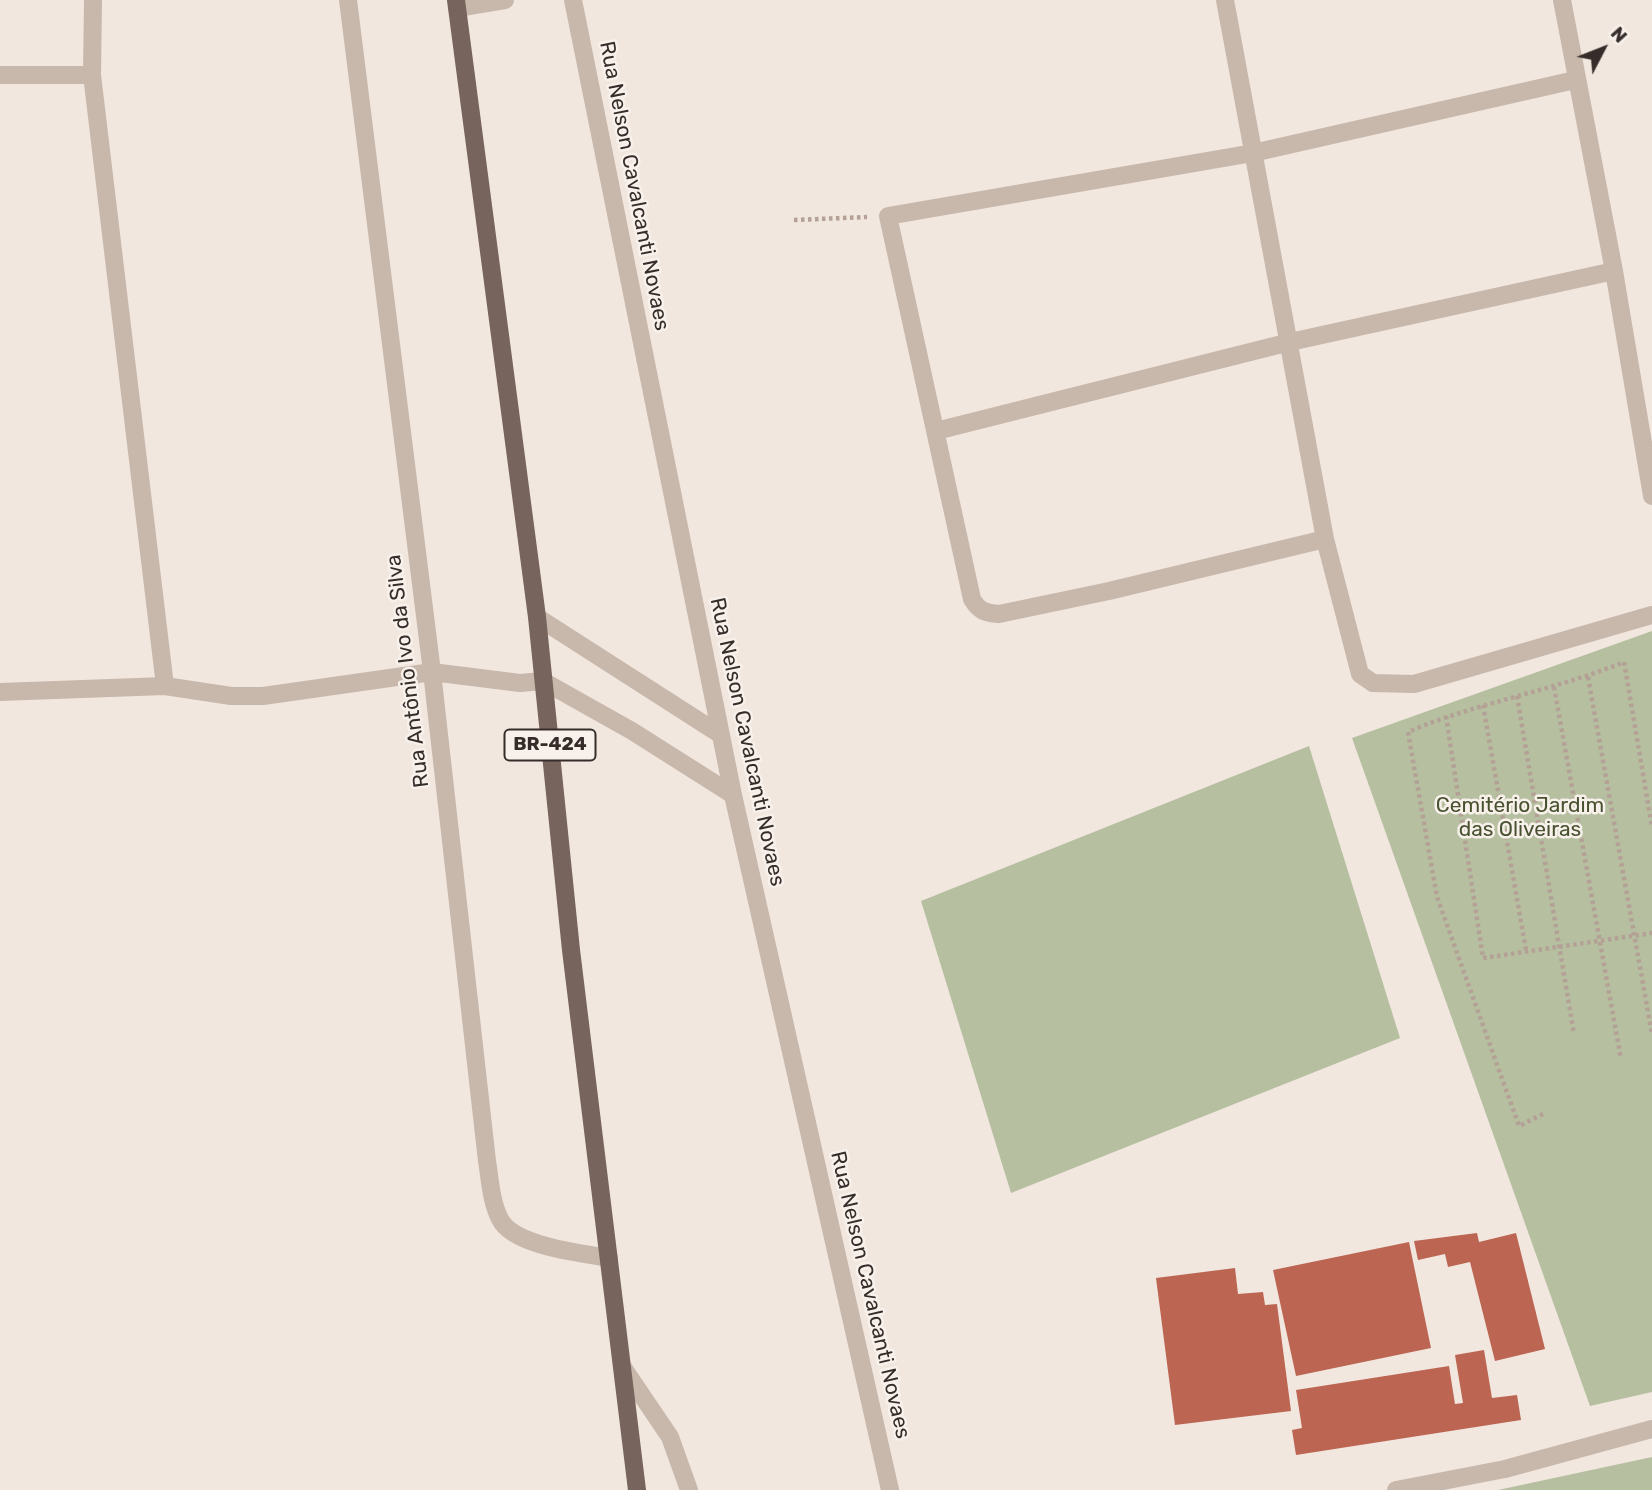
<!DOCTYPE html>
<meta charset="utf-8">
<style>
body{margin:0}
#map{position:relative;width:1652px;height:1490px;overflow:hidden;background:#f1e7df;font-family:Rubik,sans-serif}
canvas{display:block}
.north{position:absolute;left:1568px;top:14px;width:70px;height:70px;-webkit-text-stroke:5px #f8f1eb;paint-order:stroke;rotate:48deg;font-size:19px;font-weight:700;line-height:28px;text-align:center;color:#362d2a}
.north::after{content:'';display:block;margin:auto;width:24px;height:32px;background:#362d2a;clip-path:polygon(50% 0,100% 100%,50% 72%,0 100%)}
</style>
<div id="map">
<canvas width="1652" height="1490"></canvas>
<div class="north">N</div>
</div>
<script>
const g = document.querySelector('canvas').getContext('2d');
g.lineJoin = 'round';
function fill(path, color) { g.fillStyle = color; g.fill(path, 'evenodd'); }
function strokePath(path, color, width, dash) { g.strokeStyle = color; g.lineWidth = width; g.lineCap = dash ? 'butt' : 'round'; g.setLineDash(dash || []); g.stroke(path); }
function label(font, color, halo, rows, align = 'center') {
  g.font = font + ' Rubik,sans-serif'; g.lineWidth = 5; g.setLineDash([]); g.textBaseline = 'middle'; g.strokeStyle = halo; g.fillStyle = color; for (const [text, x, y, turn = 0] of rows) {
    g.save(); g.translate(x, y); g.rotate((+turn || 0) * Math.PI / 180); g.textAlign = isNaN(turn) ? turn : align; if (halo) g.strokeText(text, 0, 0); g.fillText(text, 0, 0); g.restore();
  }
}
const green = new Path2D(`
 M 1652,631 L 1652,1392 L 1590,1406 L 1352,738 Z
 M 1309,746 L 1400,1038 L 1011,1193 L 921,901 Z
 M 1652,1457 L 1652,1490 L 1498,1490 Z`);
const building = new Path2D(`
 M 1477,1233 L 1479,1242 L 1516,1233 L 1545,1349 L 1495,1361 L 1470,1262 L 1448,1267 L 1445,1254 L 1418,1260 L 1414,1241 Z
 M 1409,1242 L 1431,1348 L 1296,1376 L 1273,1270 Z
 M 1235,1268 L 1238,1294 L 1263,1292 L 1265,1305 L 1277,1304 L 1291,1411 L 1175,1425 L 1156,1278 Z
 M 1484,1350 L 1492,1398 L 1517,1395 L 1521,1420 L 1296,1455 L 1292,1430 L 1302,1428 L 1296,1390 L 1449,1366 L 1455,1404 L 1463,1403 L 1455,1355 Z`);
const path = new Path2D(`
 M 794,220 L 867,217
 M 1588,677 L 1652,1034
 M 1554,687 L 1621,1059
 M 1517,696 L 1574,1034
 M 1483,705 L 1526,950
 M 1446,716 L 1483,958 L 1652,933
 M 1543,1114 L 1519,1126 L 1437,897 L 1408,732 C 1478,702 1553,691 1624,662 L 1652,827`);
const minor = new Path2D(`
 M 93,0 L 92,75 L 165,686
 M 348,0 L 432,672 L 487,1161 C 490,1179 491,1202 500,1219 C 513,1246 581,1253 609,1258
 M 573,0 L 733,795 L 890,1490
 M 1225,0 L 1325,539 L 1360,674 L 1373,683 L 1414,684 L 1652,615
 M 1562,0 L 1614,271 L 1652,496
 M 457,8 L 505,0
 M 0,75 L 92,75
 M 936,431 L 1290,342 L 1614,271
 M 1325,539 L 1109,591 L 999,614 C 985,613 979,611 972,599 L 888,216 L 1253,153 L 1575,80
 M 537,617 L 721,735
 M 0,692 L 165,686 L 231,696 L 263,696 L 432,672 L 520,683 L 543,681 L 632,731 L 733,795
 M 622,1366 L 670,1437 L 689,1490
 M 1396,1490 L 1505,1469 L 1652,1429`);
const major = new Path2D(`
 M 456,0 L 537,617 L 571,950 L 637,1490`);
const shields = [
 [550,745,91]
];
const shieldNames = [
 ["BR-424",550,745]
];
const streetNames = [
 ["Rua Nelson Cavalcanti Novaes",634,186,79],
 ["Rua Antônio Ivo da Silva",408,671,-97],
 ["Rua Nelson Cavalcanti Novaes",747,742,78],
 ["Rua Nelson Cavalcanti Novaes",870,1295,77]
];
const parkNames = [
 ["Cemitério Jardim",1520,806],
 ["das Oliveiras",1520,830]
];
fill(green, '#b6bfa0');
fill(building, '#bb6552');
strokePath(path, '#b4a196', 4.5, [3.5, 3.5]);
strokePath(minor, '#c8b7ab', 18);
strokePath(major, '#77645c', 18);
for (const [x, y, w] of shields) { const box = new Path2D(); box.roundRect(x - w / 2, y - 15.5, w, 31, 5); g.fillStyle = '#f8f1eb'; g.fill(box); strokePath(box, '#362d2a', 2); }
label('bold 19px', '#362d2a', null, shieldNames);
label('21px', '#362d2a', '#f8f1eb', streetNames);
label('21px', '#485230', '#f8f1eb', parkNames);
</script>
